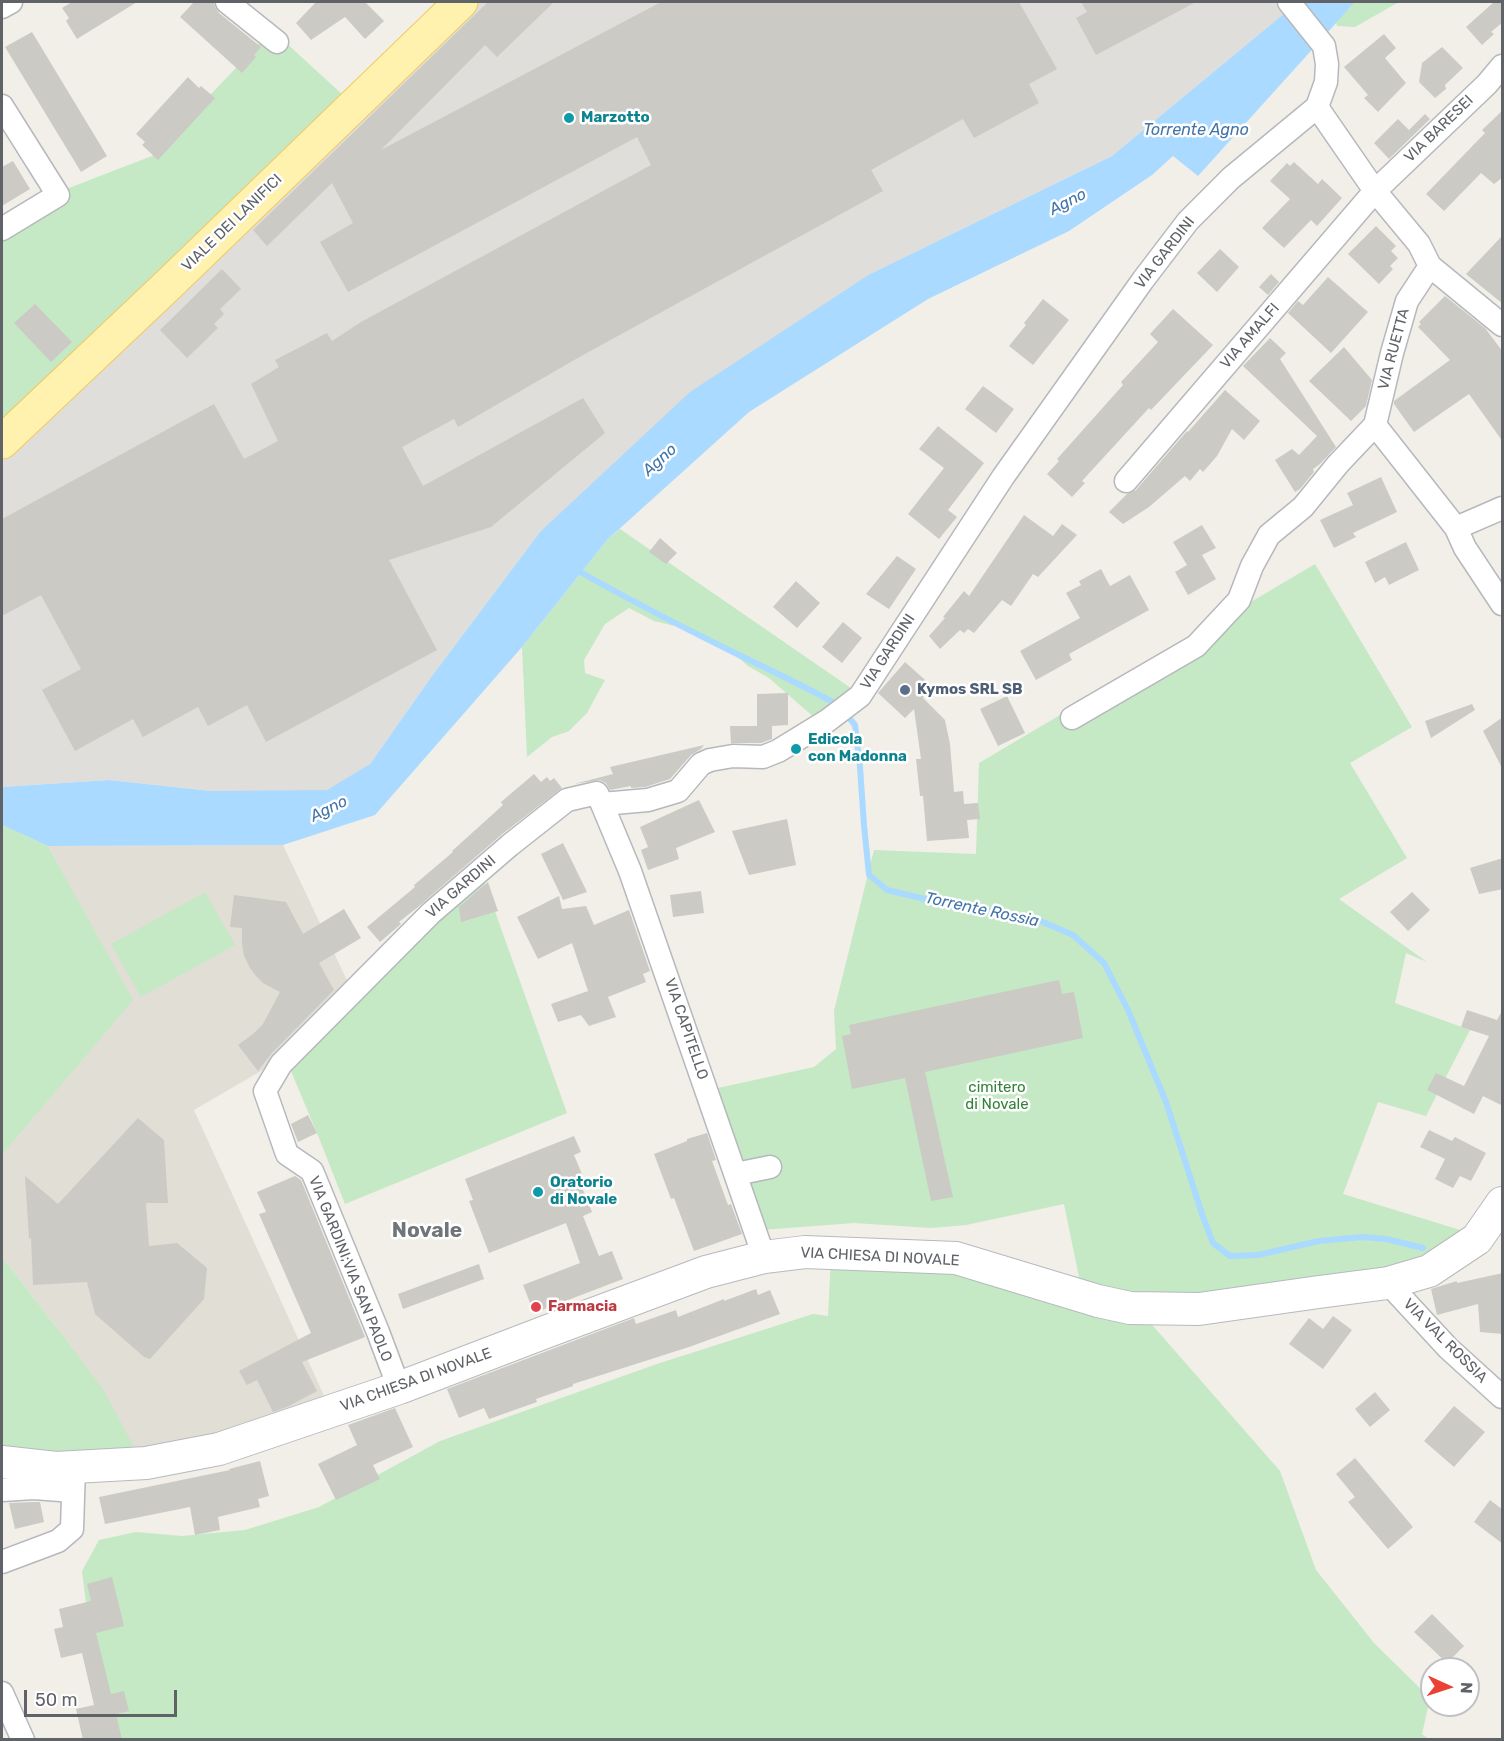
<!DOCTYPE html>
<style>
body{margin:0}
#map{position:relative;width:1504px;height:1741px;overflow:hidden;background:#f1efe8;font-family:Rubik,sans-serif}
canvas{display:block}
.frame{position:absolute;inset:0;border:3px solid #5f6368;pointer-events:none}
.north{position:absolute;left:1420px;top:1657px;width:60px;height:60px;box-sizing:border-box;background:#fff;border:2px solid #bfc1c3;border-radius:50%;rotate:93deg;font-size:16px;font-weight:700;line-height:24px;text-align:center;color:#5f6368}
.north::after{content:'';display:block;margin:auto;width:21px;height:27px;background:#ea4335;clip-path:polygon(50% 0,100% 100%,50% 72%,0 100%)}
.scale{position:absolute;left:24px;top:1690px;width:153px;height:27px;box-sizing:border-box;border:3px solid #5f6368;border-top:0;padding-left:8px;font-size:18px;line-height:21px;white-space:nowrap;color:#5f6368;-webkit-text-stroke:4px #fff;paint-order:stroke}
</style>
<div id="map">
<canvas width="1504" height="1741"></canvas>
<div class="frame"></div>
<div class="north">N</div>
<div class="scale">50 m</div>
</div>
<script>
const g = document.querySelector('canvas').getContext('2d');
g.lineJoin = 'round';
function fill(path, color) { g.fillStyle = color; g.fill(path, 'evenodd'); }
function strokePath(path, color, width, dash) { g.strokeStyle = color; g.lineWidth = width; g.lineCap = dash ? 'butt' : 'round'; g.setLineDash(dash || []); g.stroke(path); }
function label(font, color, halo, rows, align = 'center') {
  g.font = font + ' Rubik,sans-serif'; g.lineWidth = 5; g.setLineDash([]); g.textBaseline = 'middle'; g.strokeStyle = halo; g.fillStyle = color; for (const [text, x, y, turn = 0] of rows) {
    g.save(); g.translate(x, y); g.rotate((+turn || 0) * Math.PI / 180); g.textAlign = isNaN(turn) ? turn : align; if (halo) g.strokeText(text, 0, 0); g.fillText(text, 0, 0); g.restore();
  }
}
const industrial = new Path2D(`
 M 464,2 L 1287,2 L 1292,7 L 1112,156 L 870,274 L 540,532 L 432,676 L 370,764 L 327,791 L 211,791 L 109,780 L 2,787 L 2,450 Z`);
const education = new Path2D(`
 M 283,845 L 353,993 L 285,1057 L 194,1110 L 331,1411 L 141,1460 L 74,1350 L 2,1257 L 2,1155 L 132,1000 L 48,846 Z`);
const green = new Path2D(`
 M 1355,2 L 1399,2 L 1355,27 L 1337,26 L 1336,22 Z
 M 272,30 L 356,107 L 2,450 L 2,225 L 48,196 L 152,156 Z
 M 620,529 L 861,695 L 823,725 L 769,678 L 748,666 L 731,651 L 713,642 L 699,632 L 654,621 L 629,608 L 605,624 L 584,660 L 585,673 L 605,680 L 587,713 L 569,731 L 552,737 L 527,757 L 522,647 L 607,540 Z
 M 1315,564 L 1412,727 L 1350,763 L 1407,858 L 1339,899 L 1427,962 L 1406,953 L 1395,1003 L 1470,1030 L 1426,1116 L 1378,1102 L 1343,1194 L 1470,1233 L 1417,1269 L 1133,1303 L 1280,1471 L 1316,1570 L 1374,1643 L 1430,1698 L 1422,1734 L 1429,1739 L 103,1739 L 82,1571 L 99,1540 L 136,1532 L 182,1536 L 245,1530 L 319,1507 L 440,1441 L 657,1364 L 813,1314 L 828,1316 L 832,1240 L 1022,1265 L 1079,1277 L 1064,1204 L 966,1225 L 931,1228 L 854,1223 L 762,1230 L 718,1088 L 814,1067 L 836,1049 L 834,1011 L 874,850 L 976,854 L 979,763 Z
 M 2,825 L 48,846 L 133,1000 L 2,1155 Z
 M 482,875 L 567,1113 L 345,1204 L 317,1133 L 285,1057 Z
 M 205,892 L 235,945 L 141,997 L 111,944 Z
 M 2,1257 L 74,1350 L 104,1391 L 141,1460 L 2,1458 Z`);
const water = new Path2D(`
 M 1298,2 L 1355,2 L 1198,176 L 1173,156 L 1152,175 L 1069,231 L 928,299 L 749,412 L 607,540 L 522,647 L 375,815 L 283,845 L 48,846 L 2,825 L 2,787 L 109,780 L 211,791 L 327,790 L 370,764 L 432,676 L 540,532 L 690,392 L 870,274 L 1112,156 Z`);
const stream = new Path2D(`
 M 575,569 C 626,598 678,625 731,651 C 767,669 803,685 838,705
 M 845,713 L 855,725 L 860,767 L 864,825 L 869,875 L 887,890 L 942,903 L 1038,920 L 1073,935 L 1104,963 L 1128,1010 L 1166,1102 L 1203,1217 L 1213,1243 L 1230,1256 L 1258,1255 L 1319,1241 L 1362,1237 L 1386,1239 L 1423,1248`);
const building = new Path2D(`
 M 72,2 L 137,2 L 77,39 L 66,21 L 69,18 L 62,8 Z
 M 194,2 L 214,2 L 215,7 L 219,13 L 261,47 L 254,55 L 256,57 L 242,73 L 180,17 Z
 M 316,2 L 368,2 L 366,3 L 384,21 L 365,39 L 345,17 L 311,40 L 296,23 Z
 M 488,2 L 554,2 L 497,57 L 485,45 L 381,150 L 661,2 L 1019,2 L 1057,69 L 1029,84 L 1039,103 L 974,138 L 963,119 L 871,170 L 883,191 L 583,355 L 458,427 L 454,419 L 402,447 L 423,486 L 583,398 L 605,433 L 491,527 L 389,560 L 437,650 L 266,742 L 247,705 L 208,726 L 198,707 L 143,737 L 133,719 L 75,751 L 42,690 L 81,669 L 41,595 L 2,616 L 2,519 L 214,404 L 244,459 L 278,441 L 251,384 L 279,367 L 275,360 L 327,333 L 332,341 L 361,322 L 651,165 L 637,137 L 348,292 L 320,242 L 353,223 L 332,183 L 267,246 L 253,230 Z
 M 1081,2 L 1196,2 L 1096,55 L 1076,18 L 1087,12 Z
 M 1494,2 L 1503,2 L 1503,22 L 1491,32 L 1494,34 L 1482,45 L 1466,27 Z
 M 32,32 L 107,156 L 81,172 L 5,47 Z
 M 1384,34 L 1396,48 L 1385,58 L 1406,83 L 1378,112 L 1364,98 L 1368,95 L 1344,67 Z
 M 1442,47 L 1463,68 L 1445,85 L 1446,89 L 1435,98 L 1419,82 L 1422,63 Z
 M 188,77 L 199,88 L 201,86 L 215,98 L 158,160 L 142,145 L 145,142 L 136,134 Z
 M 1503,110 L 1503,177 L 1494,184 L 1481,173 L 1444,211 L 1426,194 L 1485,133 L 1482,130 Z
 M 1425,114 L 1430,119 L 1389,159 L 1374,143 L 1398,119 L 1409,130 Z
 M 13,161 L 30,189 L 2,206 L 2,167 Z
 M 1294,162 L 1318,184 L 1322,179 L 1342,198 L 1317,226 L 1311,220 L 1284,248 L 1262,228 L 1290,199 L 1270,181 L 1287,163 L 1290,166 Z
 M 1376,226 L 1396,246 L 1391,251 L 1398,258 L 1390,266 L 1393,269 L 1379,284 L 1348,254 Z
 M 1503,235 L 1503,304 L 1466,274 Z
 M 1220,249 L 1239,267 L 1217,292 L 1197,273 Z
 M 222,269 L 241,289 L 220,309 L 224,314 L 214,324 L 218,328 L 187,358 L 160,330 Z
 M 1271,274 L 1279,282 L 1268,295 L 1259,287 Z
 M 1328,277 L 1368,312 L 1331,353 L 1288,313 L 1298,301 L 1303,305 Z
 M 1445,296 L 1485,328 L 1503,352 L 1503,442 L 1469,394 L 1414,432 L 1394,404 L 1394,401 L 1450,360 L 1418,327 L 1421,324 L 1419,322 Z
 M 1043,299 L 1069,320 L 1033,365 L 1009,346 L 1026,325 L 1024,323 Z
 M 35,304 L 72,342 L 51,362 L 14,323 Z
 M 1173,309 L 1213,345 L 1151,410 L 1149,408 L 1082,481 L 1085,483 L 1072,497 L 1047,474 L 1059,461 L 1057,459 L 1123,385 L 1121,382 L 1158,342 L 1150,334 Z
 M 1270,338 L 1286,353 L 1280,359 L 1336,447 L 1320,464 L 1313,469 L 1314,472 L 1300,489 L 1295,492 L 1275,460 L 1292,449 L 1299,455 L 1317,436 L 1243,366 Z
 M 1344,347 L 1372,380 L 1366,406 L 1351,421 L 1309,381 Z
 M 983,386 L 1014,409 L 996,433 L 965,409 Z
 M 1225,390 L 1260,421 L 1244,440 L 1232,429 L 1217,456 L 1203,472 L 1200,469 L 1190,481 L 1185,476 L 1149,507 L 1123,524 L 1109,512 L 1127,494 L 1136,490 L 1187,431 L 1188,432 Z
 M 938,426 L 984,463 L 948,510 L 957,517 L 939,539 L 908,514 L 944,468 L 919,449 Z
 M 1381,477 L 1397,512 L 1353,533 L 1356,537 L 1334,548 L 1320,520 L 1353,505 L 1347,493 Z
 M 1024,515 L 1053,536 L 1062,524 L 1077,535 L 1038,577 L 1033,574 L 1011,606 L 1002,600 L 974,633 L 968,629 L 964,633 L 960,630 L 940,649 L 929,636 L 945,618 L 943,617 L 964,591 L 969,596 Z
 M 1202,525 L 1216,548 L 1202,555 L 1216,579 L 1188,595 L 1175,572 L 1187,565 L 1173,542 Z
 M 660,538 L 677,553 L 666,564 L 649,552 Z
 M 1406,542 L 1419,570 L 1389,585 L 1385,577 L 1375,583 L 1365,562 Z
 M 897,556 L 916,569 L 889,609 L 866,594 Z
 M 1101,569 L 1110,586 L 1130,575 L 1149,610 L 1069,654 L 1072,660 L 1036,680 L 1020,651 L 1080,618 L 1066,593 L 1081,585 L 1079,581 Z
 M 796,581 L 820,603 L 797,628 L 773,607 Z
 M 843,622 L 862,638 L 842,663 L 822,647 Z
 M 905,662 L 933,687 L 923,698 L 945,720 L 950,744 L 954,792 L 963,791 L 964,804 L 978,803 L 980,819 L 967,820 L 969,838 L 927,841 L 923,796 L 920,796 L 916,759 L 921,759 L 914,709 L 905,718 L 878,693 Z
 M 788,693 L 788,725 L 772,726 L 772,739 L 761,743 L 731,743 L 730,726 L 757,726 L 757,694 Z
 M 1007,696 L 1025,733 L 998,746 L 980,709 Z
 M 1472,704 L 1475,710 L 1431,738 L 1425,721 Z
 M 1503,717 L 1503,770 L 1483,731 Z
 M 704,745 L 701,749 L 691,755 L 670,779 L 645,787 L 631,788 L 631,786 L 610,790 L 606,783 L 600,780 L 574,784 L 613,774 L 610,767 Z
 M 534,774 L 541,782 L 547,777 L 550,781 L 554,778 L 562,788 L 501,835 L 418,907 L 399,922 L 401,924 L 380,942 L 367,927 L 415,887 L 414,885 L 453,852 L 452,851 L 503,805 L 501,802 Z
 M 699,800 L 715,832 L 676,848 L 679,859 L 648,870 L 641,850 L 648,847 L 640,827 Z
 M 787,819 L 796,865 L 749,875 L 732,831 Z
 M 563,843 L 587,892 L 563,900 L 541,854 Z
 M 1503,858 L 1503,889 L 1479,894 L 1470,868 Z
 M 488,882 L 498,911 L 461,922 L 459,907 Z
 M 701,891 L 704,913 L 673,917 L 670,895 Z
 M 1412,892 L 1430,910 L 1408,931 L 1390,912 Z
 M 234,895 L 286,902 L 303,934 L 344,909 L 361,938 L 319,963 L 334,990 L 271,1054 L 258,1071 L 238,1045 L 253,1034 L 263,1024 L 280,992 L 263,983 L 256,976 L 250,968 L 244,956 L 242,944 L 242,928 L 230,927 Z
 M 559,896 L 562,909 L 586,906 L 594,925 L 629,910 L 650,971 L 643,974 L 646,982 L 608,997 L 616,1017 L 589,1026 L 581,1015 L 558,1022 L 551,1004 L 588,991 L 572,943 L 538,959 L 517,917 Z
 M 1059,980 L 1062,994 L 1074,992 L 1083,1038 L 925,1072 L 953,1197 L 931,1201 L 905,1078 L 852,1089 L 842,1036 L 851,1034 L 849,1025 Z
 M 1503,1009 L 1503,1106 L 1483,1096 L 1474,1114 L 1427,1090 L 1436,1073 L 1464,1086 L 1489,1036 L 1461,1027 L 1467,1010 L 1497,1020 Z
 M 308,1115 L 317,1133 L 298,1142 L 291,1124 Z
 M 138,1118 L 164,1140 L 168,1203 L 146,1203 L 149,1246 L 177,1243 L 207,1268 L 204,1299 L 150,1359 L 144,1357 L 95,1314 L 87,1282 L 33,1285 L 31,1238 L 29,1239 L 25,1176 L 58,1204 Z
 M 1429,1130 L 1452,1141 L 1455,1137 L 1486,1153 L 1471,1181 L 1460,1176 L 1453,1188 L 1435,1179 L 1445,1159 L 1420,1147 Z
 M 707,1133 L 716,1160 L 712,1161 L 728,1205 L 731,1204 L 742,1234 L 694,1251 L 674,1198 L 671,1199 L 654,1154 L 687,1141 L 687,1139 Z
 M 574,1136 L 581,1152 L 574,1155 L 584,1179 L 581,1185 L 592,1212 L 583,1216 L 599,1256 L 612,1251 L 623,1279 L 534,1313 L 523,1285 L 580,1263 L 566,1223 L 489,1253 L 469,1201 L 473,1200 L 465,1179 Z
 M 295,1176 L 301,1180 L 365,1337 L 302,1362 L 317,1391 L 289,1406 L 273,1412 L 257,1380 L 247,1385 L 239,1371 L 311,1333 L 259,1214 L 266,1212 L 257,1192 Z
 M 479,1264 L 484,1279 L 403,1309 L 398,1294 Z
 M 1503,1273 L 1503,1334 L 1480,1332 L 1478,1304 L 1437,1315 L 1431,1289 L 1457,1281 L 1457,1283 Z
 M 756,1289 L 758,1295 L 770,1290 L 780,1314 L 689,1347 L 573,1384 L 573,1386 L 536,1399 L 537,1402 L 489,1419 L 484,1408 L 459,1418 L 447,1389 L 634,1318 L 636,1324 L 676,1310 L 678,1317 L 724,1299 L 724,1301 Z
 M 1333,1316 L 1352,1330 L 1323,1369 L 1289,1344 L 1309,1318 L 1323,1329 Z
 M 1375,1392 L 1390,1410 L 1370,1427 L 1355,1409 Z
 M 1454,1406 L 1485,1432 L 1454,1467 L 1424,1441 Z
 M 395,1408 L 413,1447 L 373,1465 L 380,1479 L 336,1500 L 318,1464 L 357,1445 L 348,1425 Z
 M 1355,1458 L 1413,1527 L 1388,1549 L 1348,1502 L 1355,1497 L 1336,1474 Z
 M 260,1461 L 269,1496 L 258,1499 L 260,1507 L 218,1517 L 220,1530 L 195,1535 L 190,1507 L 105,1524 L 99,1497 L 230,1470 L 229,1469 Z
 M 1490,1500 L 1503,1510 L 1503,1544 L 1474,1522 Z
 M 34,1502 L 40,1502 L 44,1522 L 15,1529 L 9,1503 Z
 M 112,1577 L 124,1626 L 96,1633 L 111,1694 L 124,1691 L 129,1711 L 116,1714 L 122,1740 L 83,1740 L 76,1709 L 94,1705 L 82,1653 L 61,1658 L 54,1629 L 63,1627 L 59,1609 L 91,1601 L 87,1584 Z
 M 1432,1614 L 1464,1646 L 1447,1663 L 1414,1632 Z`);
const street = new Path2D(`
 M 227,2 L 277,42
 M 1289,2 L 1324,46 L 1327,64 L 1326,82 L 1317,107
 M 2,7 L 11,2
 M 2,106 L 58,195 L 2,229
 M 1317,107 L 1375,191 L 1419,244 L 1430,266 L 1502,325
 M 1430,266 L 1407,301 L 1392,353 L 1375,425 L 1456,528 L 1465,548 L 1502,604
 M 1126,481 L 1375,191 L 1487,84 L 1502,66
 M 1456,528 L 1502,508
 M 1072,718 L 1196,646 L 1239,600 L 1252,566 L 1269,535 L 1303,507 L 1338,464 L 1375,425
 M 602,804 L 630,871 L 764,1257
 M 736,1174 L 770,1167
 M 1388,1283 L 1448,1348 L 1502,1397
 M 399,1388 L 378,1332 L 312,1171 L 287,1154 L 265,1091 L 281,1064 L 431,913 L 510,845 L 567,800 L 597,793 L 602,804 L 648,800 L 678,791 L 701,764 L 710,760 L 733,756 L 763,757 L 778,751 L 827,721 L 860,696 L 1003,477 L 1143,280 L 1188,221 L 1231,178 L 1317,107
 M 2,1490 L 34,1488 L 73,1491
 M 2,1562 L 58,1541 L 72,1529 L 74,1467
 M 2,1693 L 23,1740`);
const secondary = new Path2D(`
 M 2,1462 L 56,1468 L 146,1463 L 219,1449 L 399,1388 L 548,1331 L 706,1272 L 764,1257 L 805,1252 L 956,1258 L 1098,1301 L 1130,1308 L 1199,1309 L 1319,1292 L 1388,1283 L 1429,1271 L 1477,1239 L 1502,1203`);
const primary = new Path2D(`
 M 2,442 L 168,285 L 461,2`);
const markers = [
 [569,118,6,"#0f9aa8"],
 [905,690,6,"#5c6f8a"],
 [796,749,6,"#0f9aa8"],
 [538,1192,6,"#0f9aa8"],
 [536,1307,6,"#e0444e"]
];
const cultureNames = [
 ["Marzotto",581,118],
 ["Edicola",808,740],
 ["con Madonna",808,757],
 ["Oratorio",550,1183],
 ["di Novale",550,1200]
];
const streetNames = [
 ["VIA BARESEI",1439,129,-44],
 ["VIALE DEI LANIFICI",232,223,-44],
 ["VIA GARDINI",1165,253,-52],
 ["VIA AMALFI",1250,336,-49],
 ["VIA RUETTA",1394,349,-75],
 ["VIA GARDINI",888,652,-57],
 ["VIA GARDINI",461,887,-41],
 ["VIA CAPITELLO",686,1029,71],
 ["VIA CHIESA DI NOVALE",880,1257,3],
 ["VIA GARDINI;VIA SAN PAOLO",350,1269,68],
 ["VIA VAL ROSSIA",1445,1341,45],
 ["VIA CHIESA DI NOVALE",416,1380,-20]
];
const serviceNames = [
 ["Kymos SRL SB",917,690]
];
const parkNames = [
 ["cimitero",997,1088],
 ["di Novale",997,1105]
];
const healthNames = [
 ["Farmacia",548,1307]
];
const waterNames = [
 ["Torrente Agno",1196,130],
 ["Agno",1068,202,-27],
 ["Agno",660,460,-42],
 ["Agno",329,809,-26],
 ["Torrente Rossia",982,910,12]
];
const districtNames = [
 ["Novale",427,1231]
];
fill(industrial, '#e0deda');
fill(education, '#e1ded6');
fill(green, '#c5e8c5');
fill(water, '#aadaff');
strokePath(stream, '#aadaff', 6);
fill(building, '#cccac5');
strokePath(street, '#b5b8bc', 25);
strokePath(secondary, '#b6babf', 34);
strokePath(primary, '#f2c960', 35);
strokePath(street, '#fff', 22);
strokePath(secondary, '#fff', 32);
strokePath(primary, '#fff2af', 33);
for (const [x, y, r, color] of markers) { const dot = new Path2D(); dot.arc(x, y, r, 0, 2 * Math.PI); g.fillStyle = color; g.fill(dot); strokePath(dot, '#fff', 2); }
label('bold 15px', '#0d838f', '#fff', cultureNames, 'left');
label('15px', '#5f6368', '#fff', streetNames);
label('bold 15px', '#4e5e75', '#fff', serviceNames, 'left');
label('15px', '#348238', '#fff', parkNames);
label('bold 15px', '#be3a42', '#fff', healthNames, 'left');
label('italic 16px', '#4174aa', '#fff', waterNames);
label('bold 21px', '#70757a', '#fff', districtNames);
</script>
